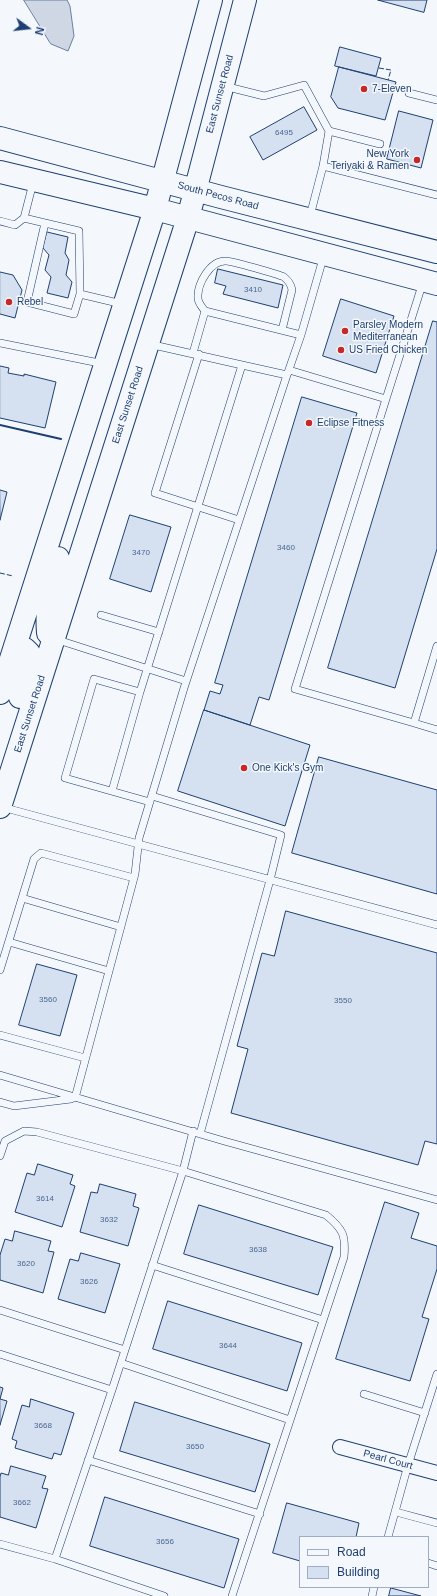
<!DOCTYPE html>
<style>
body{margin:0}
#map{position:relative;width:437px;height:1596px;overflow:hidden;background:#f4f7fb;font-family:Arial,sans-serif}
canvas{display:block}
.legend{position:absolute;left:299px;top:1536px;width:130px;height:52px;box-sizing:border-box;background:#f4f7fb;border:1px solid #9eadc5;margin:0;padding:5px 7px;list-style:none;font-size:12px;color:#1d3f73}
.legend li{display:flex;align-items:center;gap:8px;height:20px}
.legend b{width:20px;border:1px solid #9eadc5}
.north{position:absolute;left:8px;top:8px;width:40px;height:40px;-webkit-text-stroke:3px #f4f7fb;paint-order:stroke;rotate:105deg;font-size:11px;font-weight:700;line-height:16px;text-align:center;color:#1d3f73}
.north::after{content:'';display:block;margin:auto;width:14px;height:18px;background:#1d3f73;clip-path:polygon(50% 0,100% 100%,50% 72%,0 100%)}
</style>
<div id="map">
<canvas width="437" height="1596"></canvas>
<ul class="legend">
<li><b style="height:5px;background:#f4f7fb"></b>Road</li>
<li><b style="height:11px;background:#d5e0f0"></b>Building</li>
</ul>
<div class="north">N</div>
</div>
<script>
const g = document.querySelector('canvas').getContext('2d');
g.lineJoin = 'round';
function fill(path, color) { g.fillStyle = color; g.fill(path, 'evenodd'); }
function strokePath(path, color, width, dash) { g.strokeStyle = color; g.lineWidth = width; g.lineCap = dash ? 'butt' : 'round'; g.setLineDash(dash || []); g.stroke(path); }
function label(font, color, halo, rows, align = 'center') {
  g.font = font + ' Arial,sans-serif'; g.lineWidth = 3; g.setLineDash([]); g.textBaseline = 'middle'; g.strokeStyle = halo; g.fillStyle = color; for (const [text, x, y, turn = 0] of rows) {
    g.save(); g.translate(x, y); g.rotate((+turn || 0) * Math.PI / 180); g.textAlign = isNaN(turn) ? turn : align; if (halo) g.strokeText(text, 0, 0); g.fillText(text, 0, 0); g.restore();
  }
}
const water = new Path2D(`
 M 24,0 L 67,0 L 70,6 L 74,36 L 68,51 L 51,44 Z`);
const building = new Path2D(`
 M 378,0 L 427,0 L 424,12 Z
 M 340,47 L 381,58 L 376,76 L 335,66 Z
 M 339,67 L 396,82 L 385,120 L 338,108 L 331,97 Z
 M 304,107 L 317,130 L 263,160 L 250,137 Z
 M 399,111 L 433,120 L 421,168 L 387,159 Z
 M 47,232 L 68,237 L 65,253 L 69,260 L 66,275 L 72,282 L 68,298 L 47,293 L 51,277 L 45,270 L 49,255 L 43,248 Z
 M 218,269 L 283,285 L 278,308 L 223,294 L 226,286 L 215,283 Z
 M 0,272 L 13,275 L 22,290 L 15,318 L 0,314 Z
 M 341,299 L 394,316 L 376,373 L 323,356 Z
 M 433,321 L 437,322 L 437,549 L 395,688 L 328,668 Z
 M 0,366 L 9,368 L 8,373 L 24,376 L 24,374 L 56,382 L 45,428 L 0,418 Z
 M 302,397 L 357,413 L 269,700 L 259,697 L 250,725 L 204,710 L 210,691 L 220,694 L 223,685 L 215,683 Z
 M 0,490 L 7,492 L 0,520 Z
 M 130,515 L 171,527 L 151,592 L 110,579 Z
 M 204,710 L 310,745 L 285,826 L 178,791 Z
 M 319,757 L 437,790 L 437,894 L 292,853 Z
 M 286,911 L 437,953 L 437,1144 L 425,1141 L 418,1165 L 231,1113 L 248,1049 L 237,1046 L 262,953 L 274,956 Z
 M 37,964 L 77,975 L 60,1036 L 19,1025 Z
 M 38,1164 L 73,1175 L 70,1184 L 75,1186 L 62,1227 L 15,1212 L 27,1173 L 34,1175 Z
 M 100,1184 L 136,1194 L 133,1206 L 139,1208 L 128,1246 L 80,1232 L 91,1192 L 97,1193 Z
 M 385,1202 L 419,1213 L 411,1238 L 437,1246 L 437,1269 L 422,1317 L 429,1319 L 410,1381 L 336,1359 Z
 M 199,1205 L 333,1247 L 318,1295 L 184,1254 Z
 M 15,1231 L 51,1241 L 48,1251 L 54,1252 L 43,1293 L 0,1280 L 0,1255 L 5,1239 L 12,1241 Z
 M 81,1253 L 120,1264 L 105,1313 L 58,1299 L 70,1259 L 78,1261 Z
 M 168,1301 L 302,1343 L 287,1391 L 153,1349 Z
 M 0,1387 L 3,1388 L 0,1399 L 7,1401 L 0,1425 Z
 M 31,1399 L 74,1413 L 61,1455 L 54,1453 L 52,1459 L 15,1448 L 17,1441 L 12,1439 L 22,1405 L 29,1407 Z
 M 135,1402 L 270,1444 L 255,1492 L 120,1451 Z
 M 11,1466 L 46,1476 L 42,1488 L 48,1489 L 36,1528 L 0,1517 L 0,1477 L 1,1473 L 8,1475 Z
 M 105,1497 L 239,1539 L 224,1588 L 90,1546 Z
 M 287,1503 L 359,1523 L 356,1537 L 300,1537 L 300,1561 L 273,1553 Z
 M 391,1588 L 421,1596 L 389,1596 Z`);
const lane = new Path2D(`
 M 224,86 L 264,96 L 304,85 L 329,131 L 323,166 L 437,195
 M 409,93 L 437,100
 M 329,131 L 380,144
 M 33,183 L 24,218 L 45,223
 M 310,216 L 323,166
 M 0,221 L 15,225 L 24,218
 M 80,294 L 79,231 L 45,223 L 27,302 L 74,314 L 80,294 L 122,304
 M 205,311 C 202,307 198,303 198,298 C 197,284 210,261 225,261 C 230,260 280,275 284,277 C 289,281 291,284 292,290 L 282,330
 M 0,343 L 104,364
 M 193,353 L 205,311 L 301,335
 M 199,354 L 155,493 L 239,520
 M 242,365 L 287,375
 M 289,370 L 386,399 L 423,282
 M 386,399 L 295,689 L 414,723 L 437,646
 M 101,615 L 159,632
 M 55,639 L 186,681
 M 140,692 L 242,365 L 149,344
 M 414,723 L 437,730
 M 112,791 L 140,692 L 94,679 L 65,778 L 150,802
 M 152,796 L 281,835 L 270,880 L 200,1134
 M 2,807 L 437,925
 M 22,898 L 121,927
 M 9,942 L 109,971
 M 0,970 L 34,859 L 41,853 L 134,878
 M 0,1035 L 85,1058
 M 0,1075 L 224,1141 L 437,1200
 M 75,1098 L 135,874 L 139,838 L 184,688 L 286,378 L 301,335 L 324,255
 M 0,1102 L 14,1106 L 71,1099
 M 0,1156 L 5,1141 L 24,1131 L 37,1132 L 183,1171 L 326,1215 C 343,1229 346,1235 344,1257 L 232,1596
 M 152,1265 L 323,1320
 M 0,1310 L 125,1350
 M 0,1354 L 112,1390 L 183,1171 L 193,1131
 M 121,1363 L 290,1420
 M 112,1390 L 55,1559 L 164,1596
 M 364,1394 L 425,1413
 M 88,1460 L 260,1514
 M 396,1512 L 437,1523
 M 388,1537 L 408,1465 L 437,1374
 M 0,1544 L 55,1559
 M 428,1563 L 437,1566
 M 372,1596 L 374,1587`);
const street = new Path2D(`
 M 340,1447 L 437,1473`);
const primary = new Path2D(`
 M 0,138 L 221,197 L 437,252
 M 0,172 L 155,209 L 437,284
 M 53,638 L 48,633 C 46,606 49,584 58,558
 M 15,646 L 25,649 L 29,653 L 28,670 L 20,697
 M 0,693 L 155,209 L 211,0
 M 0,807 L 188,218 L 245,0`);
const fence = new Path2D(`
 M 379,68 L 391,70 L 388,80
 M 0,573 L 13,576`);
const wall = new Path2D(`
 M 0,425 L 61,439`);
const markers = [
 [364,89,4,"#c62828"],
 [417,160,4,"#c62828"],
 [9,302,4,"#c62828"],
 [345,331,4,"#c62828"],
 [341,350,4,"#c62828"],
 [309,423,4,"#c62828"],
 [244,768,4,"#c62828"]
];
const numberNames = [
 ["6495",284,133],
 ["3410",253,290],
 ["3460",286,548],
 ["3470",141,553],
 ["3560",48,1000],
 ["3550",343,1001],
 ["3614",45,1199],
 ["3632",109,1220],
 ["3638",258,1250],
 ["3620",26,1264],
 ["3626",89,1282],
 ["3644",228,1346],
 ["3668",43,1426],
 ["3650",195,1447],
 ["3662",22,1503],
 ["3656",165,1542]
];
const poiNames = [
 ["7-Eleven",372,89],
 ["New York",409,154,"right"],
 ["Teriyaki & Ramen",409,166,"right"],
 ["Rebel",17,302],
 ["Parsley Modern",353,325],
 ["Mediterranean",353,337],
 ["US Fried Chicken",349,350],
 ["Eclipse Fitness",317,423],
 ["One Kick's Gym",252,768]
];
const streetNames = [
 ["East Sunset Road",220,94,-75],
 ["South Pecos Road",218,196,15],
 ["East Sunset Road",128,405,-72],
 ["East Sunset Road",30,714,-72],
 ["Pearl Court",388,1460,15]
];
fill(water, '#cfd7e4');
strokePath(water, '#687fa3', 1);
fill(building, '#d5e0f0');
strokePath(building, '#1d3f73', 1);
strokePath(lane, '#1d3f73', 8);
strokePath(street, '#1d3f73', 16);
strokePath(primary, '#1d3f73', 24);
strokePath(lane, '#f4f7fb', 7);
strokePath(street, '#f4f7fb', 14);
strokePath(primary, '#f4f7fb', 22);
strokePath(fence, '#1d3f73', 1, [5, 2]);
strokePath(wall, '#1d3f73', 2);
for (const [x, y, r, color] of markers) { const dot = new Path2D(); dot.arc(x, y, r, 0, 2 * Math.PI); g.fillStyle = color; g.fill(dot); strokePath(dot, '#f4f7fb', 1.5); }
label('8px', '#4b6792', null, numberNames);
label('10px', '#1d3f73', '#f4f7fb', poiNames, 'left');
label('10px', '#1d3f73', '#f4f7fb', streetNames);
</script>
